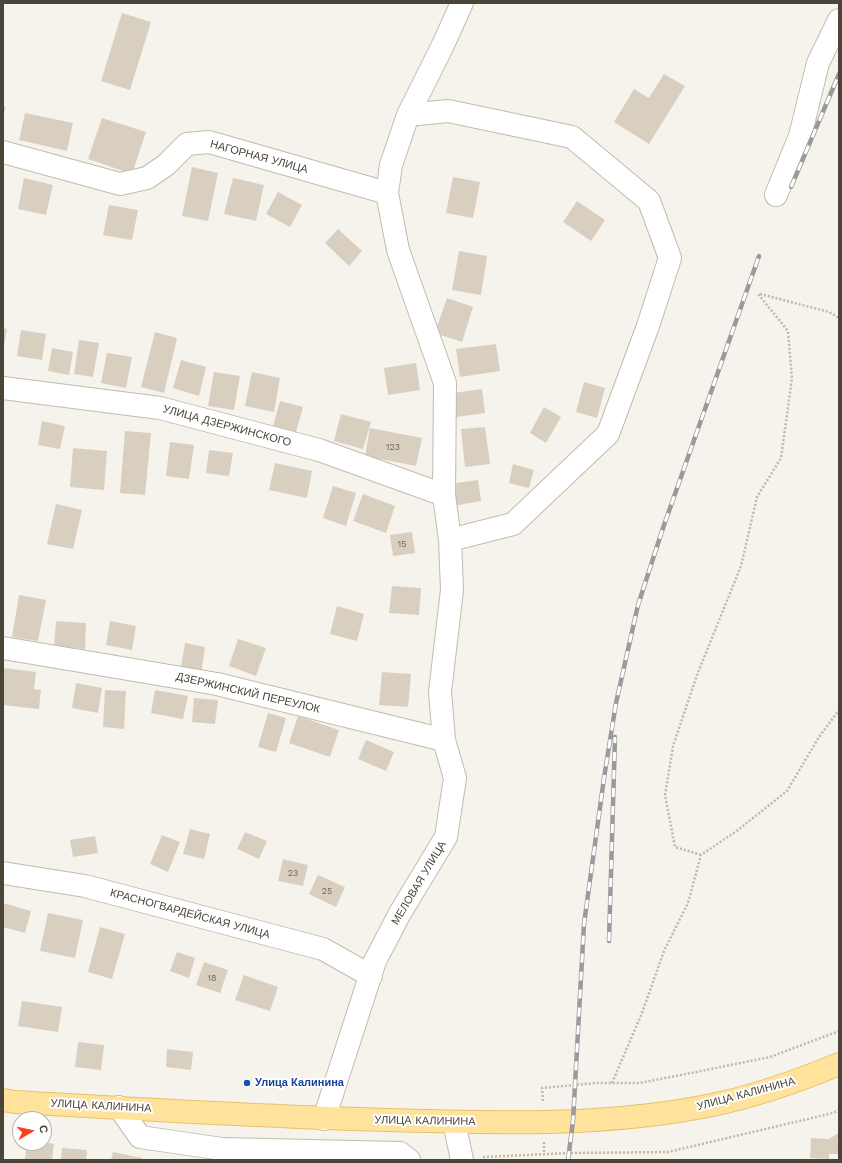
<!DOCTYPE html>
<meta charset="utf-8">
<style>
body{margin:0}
#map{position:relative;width:842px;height:1163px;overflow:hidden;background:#f6f3ec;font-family:"Work Sans",sans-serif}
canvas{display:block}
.frame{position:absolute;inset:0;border:4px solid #4b4439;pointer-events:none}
.north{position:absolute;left:12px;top:1111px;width:40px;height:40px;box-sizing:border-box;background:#fff;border:1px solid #b7b4b0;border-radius:50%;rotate:81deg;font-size:11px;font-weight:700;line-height:16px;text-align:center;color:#4b4439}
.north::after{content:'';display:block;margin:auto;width:14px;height:18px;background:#fc3f1d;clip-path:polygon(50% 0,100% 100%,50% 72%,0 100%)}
</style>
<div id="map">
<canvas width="842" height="1163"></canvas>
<div class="frame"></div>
<div class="north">С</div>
</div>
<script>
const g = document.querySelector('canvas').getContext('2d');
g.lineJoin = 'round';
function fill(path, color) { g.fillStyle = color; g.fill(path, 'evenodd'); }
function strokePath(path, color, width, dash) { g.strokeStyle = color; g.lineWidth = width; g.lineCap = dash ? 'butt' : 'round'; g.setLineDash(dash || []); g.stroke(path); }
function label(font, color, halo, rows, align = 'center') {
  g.font = font + ' "Work Sans",sans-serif'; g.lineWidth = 4; g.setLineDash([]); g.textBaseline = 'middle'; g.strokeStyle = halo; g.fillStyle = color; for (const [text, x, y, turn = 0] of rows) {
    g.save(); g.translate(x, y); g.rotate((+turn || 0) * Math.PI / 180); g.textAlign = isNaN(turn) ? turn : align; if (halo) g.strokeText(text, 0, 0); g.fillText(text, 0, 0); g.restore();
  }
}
const building = new Path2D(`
 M 122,13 L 151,22 L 130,90 L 101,81 Z
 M 664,74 L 685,86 L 649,144 L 614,122 L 634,89 L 649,98 Z
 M 3,106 L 6,107 L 3,115 Z
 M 25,113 L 73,123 L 67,151 L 19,140 Z
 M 102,118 L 146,132 L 132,174 L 88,159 Z
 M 192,167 L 218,173 L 208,221 L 182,216 Z
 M 453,177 L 480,182 L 473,218 L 446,213 Z
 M 24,178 L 53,185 L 46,215 L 18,209 Z
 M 233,178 L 264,185 L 256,221 L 224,214 Z
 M 278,192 L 302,205 L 290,227 L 266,214 Z
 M 577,201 L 605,220 L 591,241 L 563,222 Z
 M 109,205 L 138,210 L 132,240 L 103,235 Z
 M 338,229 L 362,251 L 349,266 L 325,243 Z
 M 459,251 L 487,256 L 481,295 L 452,290 Z
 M 447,298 L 473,307 L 462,342 L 435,333 Z
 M 3,328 L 7,329 L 4,345 L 3,345 Z
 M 21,330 L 46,334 L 42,360 L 17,356 Z
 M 155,332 L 177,338 L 164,393 L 141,387 Z
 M 79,340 L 99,343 L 93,377 L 74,374 Z
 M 496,344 L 500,371 L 460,377 L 456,349 Z
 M 52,348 L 73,352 L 69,375 L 48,371 Z
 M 107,353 L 132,357 L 126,388 L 101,383 Z
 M 181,360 L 206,367 L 199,396 L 173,388 Z
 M 416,363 L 420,390 L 388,395 L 384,368 Z
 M 214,372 L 240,376 L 234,410 L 208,406 Z
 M 252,372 L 280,378 L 274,412 L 245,406 Z
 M 584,382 L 605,388 L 597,418 L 576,412 Z
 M 482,389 L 485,413 L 450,418 L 447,394 Z
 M 280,401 L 303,407 L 296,432 L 273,426 Z
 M 544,407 L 561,417 L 546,443 L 530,433 Z
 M 341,414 L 371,422 L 363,449 L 334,441 Z
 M 42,421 L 65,426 L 60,449 L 38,445 Z
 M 485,427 L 490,464 L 465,467 L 461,429 Z
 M 370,428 L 422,438 L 416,466 L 365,456 Z
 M 125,431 L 151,433 L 145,495 L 120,493 Z
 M 170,442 L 194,445 L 189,479 L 166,476 Z
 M 73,448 L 107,451 L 104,490 L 70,487 Z
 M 209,450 L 233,453 L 229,476 L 206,473 Z
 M 275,463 L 312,471 L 307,498 L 269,490 Z
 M 513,464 L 534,470 L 529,488 L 509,483 Z
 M 478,480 L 481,501 L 453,506 L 449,484 Z
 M 333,486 L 356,493 L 346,526 L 323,518 Z
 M 363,494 L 395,506 L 386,533 L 353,521 Z
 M 56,504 L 82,510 L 73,549 L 47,544 Z
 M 412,532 L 415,553 L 393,556 L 390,535 Z
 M 392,586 L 421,588 L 419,615 L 389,613 Z
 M 19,595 L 46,600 L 38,641 L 12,637 Z
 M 337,606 L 364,614 L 357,641 L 330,634 Z
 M 56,621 L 86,623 L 85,649 L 54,647 Z
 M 110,621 L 136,626 L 132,650 L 106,645 Z
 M 238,639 L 266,648 L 256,676 L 229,666 Z
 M 185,643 L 205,647 L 201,675 L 180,672 Z
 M 3,668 L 36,672 L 34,689 L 41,690 L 39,709 L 3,705 Z
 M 382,672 L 411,674 L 408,707 L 379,705 Z
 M 76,683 L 102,688 L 98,713 L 72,708 Z
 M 105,690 L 126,691 L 124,729 L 103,727 Z
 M 155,690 L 188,696 L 183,719 L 151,713 Z
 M 194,698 L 218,700 L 215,724 L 192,722 Z
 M 268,713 L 286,718 L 276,752 L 258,747 Z
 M 298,716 L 339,730 L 330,757 L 289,743 Z
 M 366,740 L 394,752 L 386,771 L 358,759 Z
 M 190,829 L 210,834 L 204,859 L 183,854 Z
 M 245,832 L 267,841 L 259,859 L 237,849 Z
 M 162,835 L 180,842 L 168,872 L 150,864 Z
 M 95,836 L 98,853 L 73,857 L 70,840 Z
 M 283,859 L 308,865 L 303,886 L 278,881 Z
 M 318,875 L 345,887 L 336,907 L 309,894 Z
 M 3,903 L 31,911 L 25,933 L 3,927 Z
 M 48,913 L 83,920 L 75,958 L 40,951 Z
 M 100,927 L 125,934 L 112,979 L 88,972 Z
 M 177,952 L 195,958 L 189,978 L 170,971 Z
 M 204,962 L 228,970 L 220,993 L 196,985 Z
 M 244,975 L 278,987 L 270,1011 L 235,1000 Z
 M 22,1001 L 62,1007 L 58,1032 L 18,1026 Z
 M 78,1042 L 104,1045 L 101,1070 L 75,1067 Z
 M 167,1049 L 193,1052 L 191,1070 L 166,1067 Z
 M 837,1134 L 839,1134 L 839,1154 L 829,1154 L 829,1159 L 810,1158 L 811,1138 L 829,1139 Z
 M 44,1142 L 54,1144 L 52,1160 L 25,1160 L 27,1143 Z
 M 62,1148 L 87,1150 L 86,1160 L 61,1160 Z
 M 113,1152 L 142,1158 L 142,1160 L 111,1160 Z`);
const path = new Path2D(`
 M 760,294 L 829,312 L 839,318
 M 701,855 L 675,847 L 665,795 L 673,746 L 697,675 L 741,566 L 757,497 L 781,458 L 792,378 L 788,331 L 758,294
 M 612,1083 L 642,1013 L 664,951 L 688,903 L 701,855 L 738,830 L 787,791 L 819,737 L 839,710
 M 543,1101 L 542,1088 L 596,1083 L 640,1083 L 706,1070 L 770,1057 L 839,1031
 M 544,1142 L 544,1154
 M 483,1157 L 570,1153 L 668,1152 L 833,1113 L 839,1110`);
const minor = new Path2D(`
 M 408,115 L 448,111 L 572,137 L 649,201 L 670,258 L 648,326 L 608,434 L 513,524 L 450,540
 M 3,152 L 120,184 L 147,178 L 166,165 L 187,144 L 209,142 L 387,193
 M 776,195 L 800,136 L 818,63 L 839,20
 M 3,388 L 160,408 L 319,450 L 444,495
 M 3,648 L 217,684 L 444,740
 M 3,873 L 85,886 L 323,949 L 371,976
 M 119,1107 L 140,1137 L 222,1149 L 400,1153 L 409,1160
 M 324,1119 L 375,961 L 400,913 L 446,837 L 455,778 L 444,740 L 440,692 L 452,590 L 450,540 L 444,495 L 445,383 L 398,250 L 387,193 L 391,165 L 408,115 L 443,45 L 462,3
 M 454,1122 L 462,1160`);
const major = new Path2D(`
 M 3,1100 L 15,1102 C 138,1109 262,1117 387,1120 C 494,1123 606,1127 712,1105 C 756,1096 798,1081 839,1064`);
const rail = new Path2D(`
 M 791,187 L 839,74
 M 609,941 L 615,737
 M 568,1160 L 573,1121 L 584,924 L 604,778 L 616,703 L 638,605 L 663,528 L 759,256`);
const markers = [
 [247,1083,4,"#1a4fb4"]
];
const numberNames = [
 ["123",393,447],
 ["15",402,544],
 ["23",293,873],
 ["25",327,891],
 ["18",212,978]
];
const streetNames = [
 ["НАГОРНАЯ УЛИЦА",259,157,15],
 ["УЛИЦА ДЗЕРЖИНСКОГО",227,426,15],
 ["ДЗЕРЖИНСКИЙ ПЕРЕУЛОК",248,693,13],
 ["МЕЛОВАЯ УЛИЦА",419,883,-59],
 ["КРАСНОГВАРДЕЙСКАЯ УЛИЦА",190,914,15],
 ["УЛИЦА КАЛИНИНА",746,1094,-15],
 ["УЛИЦА КАЛИНИНА",101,1106,3],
 ["УЛИЦА КАЛИНИНА",425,1121,1]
];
const transitNames = [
 ["Улица Калинина",255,1083]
];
fill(building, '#d8cfc1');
strokePath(minor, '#c2bbae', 24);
strokePath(major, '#e6c16a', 24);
strokePath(path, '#c4b79f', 2.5, [2, 2]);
strokePath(minor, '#fff', 22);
strokePath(major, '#ffe39c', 22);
strokePath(rail, '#9a9a9a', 4.5);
strokePath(rail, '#fff', 3, [9]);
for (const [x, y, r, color] of markers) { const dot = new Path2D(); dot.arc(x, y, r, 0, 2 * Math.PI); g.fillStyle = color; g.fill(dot); strokePath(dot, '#fff', 1.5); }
label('9px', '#6e675b', null, numberNames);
label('11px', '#4b4439', '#fff', streetNames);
label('bold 11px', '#164399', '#fff', transitNames, 'left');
</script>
